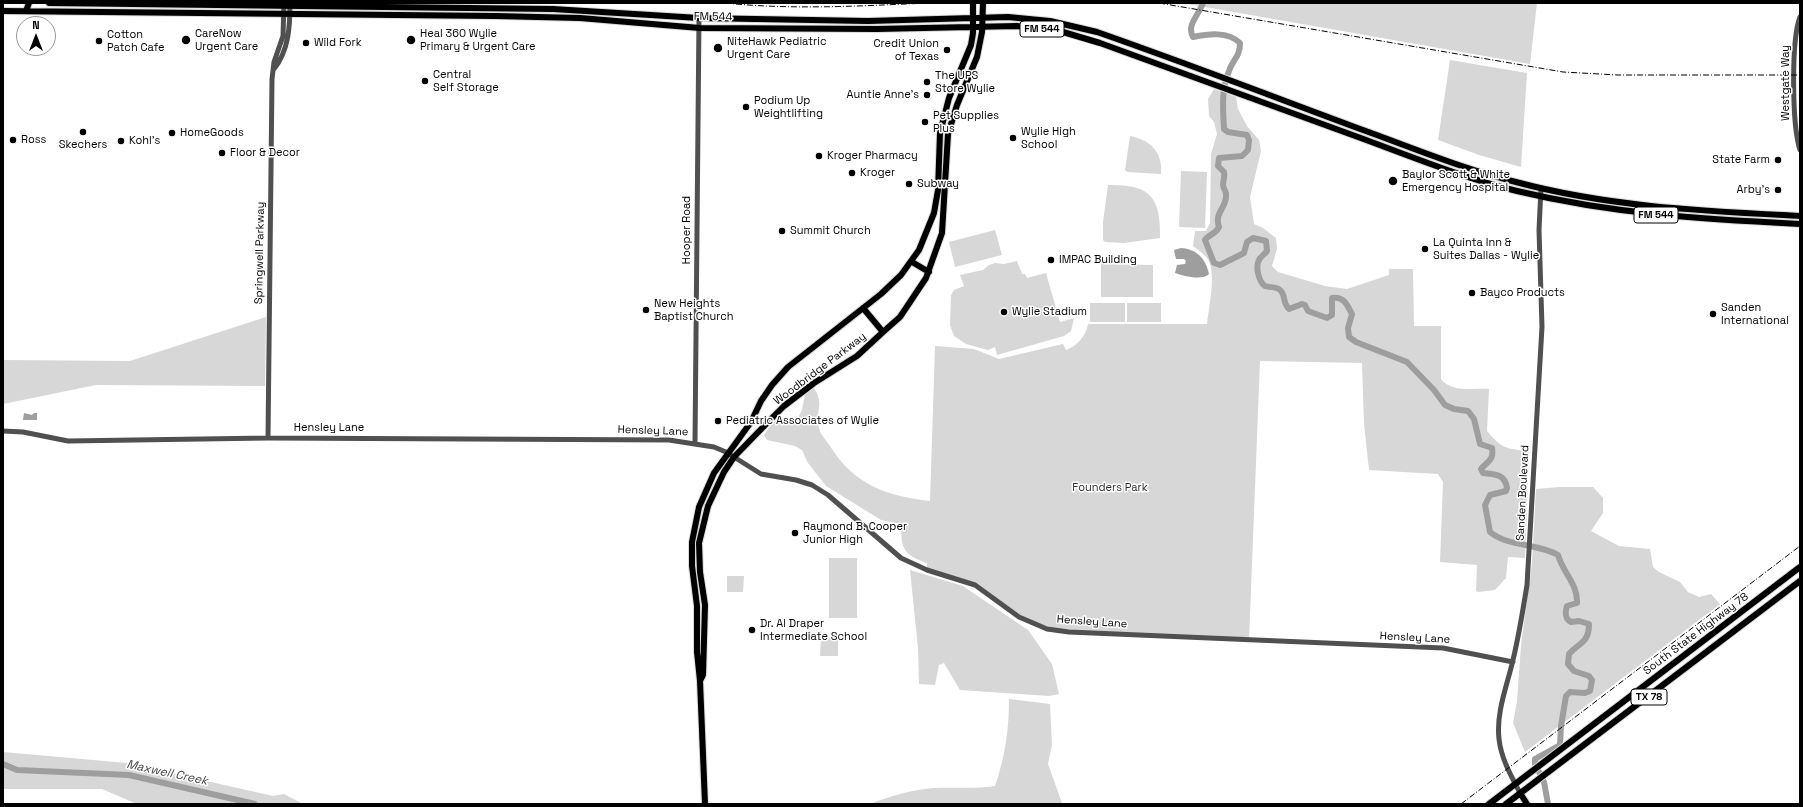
<!DOCTYPE html>
<style>
body{margin:0}
#map{position:relative;width:1803px;height:807px;overflow:hidden;background:#fff;font-family:"Space Grotesk",sans-serif}
canvas{display:block}
.frame{position:absolute;inset:0;border:4px solid #000;pointer-events:none}
.north{position:absolute;left:16px;top:16px;width:40px;height:40px;box-sizing:border-box;background:#fff;border:1px solid #999;border-radius:50%;rotate:0deg;font-size:11px;font-weight:700;line-height:16px;text-align:center;color:#000}
.north::after{content:'';display:block;margin:auto;width:14px;height:18px;background:#000;clip-path:polygon(50% 0,100% 100%,50% 72%,0 100%)}
</style>
<div id="map">
<canvas width="1803" height="807"></canvas>
<div class="frame"></div>
<div class="north">N</div>
</div>
<script>
const g = document.querySelector('canvas').getContext('2d');
g.lineJoin = 'round';
function fill(path, color) { g.fillStyle = color; g.fill(path, 'evenodd'); }
function strokePath(path, color, width, dash) { g.strokeStyle = color; g.lineWidth = width; g.lineCap = dash ? 'butt' : 'round'; g.setLineDash(dash || []); g.stroke(path); }
function label(font, color, halo, rows, align = 'center') {
  g.font = font + ' "Space Grotesk",sans-serif'; g.lineWidth = 3; g.setLineDash([]); g.textBaseline = 'middle'; g.strokeStyle = halo; g.fillStyle = color; for (const [text, x, y, turn = 0] of rows) {
    g.save(); g.translate(x, y); g.rotate((+turn || 0) * Math.PI / 180); g.textAlign = isNaN(turn) ? turn : align; if (halo) g.strokeText(text, 0, 0); g.fillText(text, 0, 0); g.restore();
  }
}
const green = new Path2D(`
 M 1182,3 L 1537,3 L 1530,64 Z
 M 1450,60 L 1527,73 L 1521,167 L 1479,155 L 1438,140 Z
 M 1214,89 L 1236,97 L 1238,109 L 1247,126 L 1259,140 L 1261,151 L 1250,197 L 1254,224 L 1263,228 L 1276,238 L 1277,249 L 1272,266 L 1278,272 L 1325,286 L 1347,289 L 1389,275 L 1389,269 L 1413,269 L 1414,326 L 1441,326 L 1441,379 C 1452,393 1472,388 1489,389 L 1487,431 C 1502,449 1507,449 1529,451 L 1525,558 L 1508,557 L 1506,578 L 1495,590 L 1478,592 L 1476,591 L 1477,565 L 1440,562 L 1443,482 L 1438,474 L 1369,470 L 1364,424 L 1362,363 L 1260,361 L 1249,640 L 1047,629 L 1010,610 L 979,588 L 927,570 L 927,563 C 903,555 901,548 901,524 L 881,520 L 826,486 L 808,463 L 802,450 L 795,446 L 767,440 L 764,435 L 773,422 L 787,418 L 798,418 L 802,410 L 805,394 L 813,387 C 826,404 814,411 819,428 C 820,434 826,440 830,446 C 854,485 887,496 930,501 L 935,346 L 974,349 L 999,359 L 1063,344 L 1066,350 C 1077,346 1086,336 1088,324 L 1207,324 C 1209,307 1215,280 1210,264 C 1208,256 1199,251 1193,246 L 1195,231 L 1206,231 L 1210,223 L 1211,154 L 1217,134 L 1214,122 L 1209,116 L 1208,99 Z
 M 1130,136 C 1151,140 1163,153 1161,174 L 1127,172 L 1125,170 Z
 M 1181,171 L 1207,172 L 1205,228 L 1179,227 Z
 M 1108,185 C 1150,184 1161,197 1160,238 L 1124,243 L 1105,242 L 1103,240 L 1103,222 Z
 M 995,230 L 1002,255 L 955,267 L 949,242 Z
 M 1017,261 L 1022,274 L 1025,274 L 1027,278 L 1046,273 L 1060,322 L 1074,318 L 1071,331 L 1064,336 L 997,355 L 995,347 L 988,350 L 966,344 L 954,336 L 950,325 L 951,295 L 954,290 L 964,286 L 960,275 L 983,270 L 989,265 L 995,263 L 1004,264 Z
 M 1101,264 L 1153,265 L 1153,297 L 1101,297 Z
 M 1090,303 L 1125,303 L 1125,322 L 1090,322 Z
 M 1127,303 L 1161,303 L 1161,322 L 1127,322 Z
 M 266,317 L 265,386 L 96,385 L 3,404 L 3,360 L 130,361 Z
 M 1559,487 L 1593,487 L 1603,498 L 1603,513 L 1591,531 L 1619,546 L 1650,549 L 1653,567 L 1659,572 L 1680,582 L 1688,592 L 1699,597 L 1711,594 L 1720,604 L 1525,752 L 1513,723 L 1517,701 L 1521,645 L 1532,563 L 1536,489 Z
 M 829,558 L 857,558 L 857,618 L 829,618 Z
 M 910,570 L 963,586 L 1028,630 L 1052,664 L 1059,694 L 1049,696 L 960,690 L 944,663 L 939,665 L 935,685 L 919,684 L 918,648 Z
 M 727,576 L 744,576 L 743,592 L 727,592 Z
 M 821,637 L 838,637 L 838,656 L 820,656 Z
 M 1009,699 L 1050,704 L 1052,745 L 1048,764 L 1062,803 L 870,804 C 890,796 911,790 933,788 C 954,787 974,789 995,786 C 1005,757 1009,730 1009,699 Z
 M 3,752 L 127,763 L 273,796 L 284,794 L 303,804 L 137,804 L 102,789 L 3,789 Z`);
const water = new Path2D(`
 M 1181,248 C 1197,249 1206,259 1209,274 C 1202,281 1183,276 1175,273 L 1177,265 L 1185,264 L 1186,261 L 1184,259 L 1176,259 L 1174,250 Z
 M 24,413 L 32,415 L 34,413 L 37,413 L 37,420 L 23,420 Z`);
const river = new Path2D(`
 M 1203,3 C 1199,15 1186,25 1193,37 C 1208,34 1228,31 1240,43 C 1240,57 1233,59 1229,71 C 1221,89 1223,110 1224,129 L 1228,132 L 1247,135 L 1249,140 L 1248,150 L 1242,156 L 1219,158 L 1218,166 L 1224,172 C 1225,177 1223,181 1223,185 C 1223,188 1226,191 1226,194 C 1227,209 1214,211 1219,227 C 1216,234 1209,234 1205,240 L 1214,263 L 1220,265 L 1244,253 L 1247,242 L 1253,238 L 1266,241 L 1267,251 C 1265,254 1260,257 1259,260 C 1255,267 1259,282 1265,286 C 1270,288 1276,286 1280,290 C 1286,295 1282,302 1289,309 L 1302,304 L 1305,305 L 1308,311 L 1327,318 L 1332,315 L 1332,298 C 1344,296 1347,305 1352,314 L 1348,328 L 1349,337 L 1356,342 L 1407,362 L 1434,390 L 1445,405 L 1454,409 L 1468,411 L 1474,419 L 1480,444 L 1492,448 C 1494,460 1488,461 1481,469 L 1483,473 C 1495,474 1505,474 1507,488 L 1506,491 L 1490,495 L 1485,505 L 1490,532 C 1508,547 1537,543 1558,555 C 1563,573 1578,584 1577,603 L 1567,606 C 1565,612 1565,619 1571,622 L 1579,621 L 1589,624 C 1589,644 1578,643 1569,654 L 1568,664 L 1574,671 L 1589,676 L 1592,680 L 1590,691 L 1585,693 L 1570,692 L 1566,696 L 1561,726 L 1560,745 L 1535,759 L 1535,764 L 1544,782 L 1548,804
 M 3,764 L 17,770 L 129,775 L 255,804`);
const minor = new Path2D(`
 M 1800,17 C 1791,41 1792,125 1800,150
 M 274,69 C 289,50 290,26 290,3
 M 3,431 L 23,432 L 68,441 L 268,438 L 669,440 L 714,447 L 726,452 L 761,474 L 796,480 L 812,485 L 828,495 L 901,558 L 927,570 L 975,585 L 1019,617 L 1047,629 L 1069,632 L 1443,648 L 1513,662
 M 268,438 L 272,79 L 274,62 L 283,36 L 284,3
 M 695,442 L 699,18
 M 1520,793 C 1511,776 1501,758 1499,739 C 1496,712 1507,686 1513,660 C 1519,635 1523,610 1527,585 L 1542,327 L 1539,230 L 1541,188`);
const major = new Path2D(`
 M 49,3 L 553,9 L 699,18 L 868,21 L 1008,17 L 1050,21 L 1097,32 C 1186,63 1274,97 1363,130 C 1413,148 1463,169 1516,182 C 1609,207 1704,211 1800,216
 M 3,11 L 495,16 L 580,18 L 700,28 L 877,29 L 1017,26 L 1063,32 L 1100,43 C 1186,74 1272,105 1358,137 C 1410,156 1463,178 1517,191 C 1613,214 1702,219 1800,224
 M 26,11 L 29,3
 M 912,262 L 929,272
 M 863,308 L 883,332
 M 700,681 L 703,675 L 705,605 L 700,572 L 699,543 L 708,506 L 724,472 L 734,457 L 770,420 L 784,406 L 814,383 L 857,356 L 883,332 L 900,317 L 926,278 L 942,233 L 948,134 L 957,105 L 977,57 L 982,32 L 983,3
 M 1520,793 L 1527,804
 M 705,804 L 700,681 L 697,652 L 697,606 L 692,566 L 692,542 L 699,507 L 714,473 L 751,422 L 761,401 L 772,385 L 788,367 L 881,294 L 901,275 L 919,250 L 934,213 L 938,190 L 940,133 L 949,98 L 971,45 L 973,33 L 973,3
 M 1489,804 L 1800,567
 M 1506,804 L 1800,581`);
const rail = new Path2D(`
 M 725,3 C 793,10 860,6 928,3
 M 1159,3 L 1563,72 L 1618,75 L 1800,75
 M 1461,804 L 1800,546`);
const markers = [
 [186,40,5,"#000"],
 [411,40,5,"#000"],
 [99,41,4,"#000"],
 [306,43,4,"#000"],
 [718,48,5,"#000"],
 [947,50,4,"#000"],
 [425,81,4,"#000"],
 [927,82,4,"#000"],
 [927,95,4,"#000"],
 [746,107,4,"#000"],
 [925,122,4,"#000"],
 [83,132,4,"#000"],
 [172,133,4,"#000"],
 [1013,138,4,"#000"],
 [13,140,4,"#000"],
 [121,141,4,"#000"],
 [222,153,4,"#000"],
 [819,156,4,"#000"],
 [1778,160,4,"#000"],
 [852,173,4,"#000"],
 [1393,181,5,"#000"],
 [909,184,4,"#000"],
 [1778,190,4,"#000"],
 [782,231,4,"#000"],
 [1425,249,4,"#000"],
 [1051,260,4,"#000"],
 [1472,293,4,"#000"],
 [646,310,4,"#000"],
 [1004,312,4,"#000"],
 [1713,314,4,"#000"],
 [718,421,4,"#000"],
 [795,533,4,"#000"],
 [752,630,4,"#000"]
];
const shields = [
 [1042,29,44],
 [1656,215,44],
 [1649,697,36]
];
const shieldNames = [
 ["FM 544",1042,29],
 ["FM 544",1656,215],
 ["TX 78",1649,697]
];
const streetNames = [
 ["FM 544",713,17,1],
 ["Westgate Way",1786,83,-90],
 ["Hooper Road",687,230,-90],
 ["Springwell Parkway",260,253,-89],
 ["Woodbridge Parkway",820,369,-37],
 ["Hensley Lane",329,428],
 ["Hensley Lane",653,431,2],
 ["Sanden Boulevard",1523,493,-87],
 ["Hensley Lane",1092,622,4],
 ["South State Highway 78",1696,634,-37],
 ["Hensley Lane",1415,638,3]
];
const poiNames = [
 ["CareNow",195,34],
 ["Urgent Care",195,47],
 ["Heal 360 Wylie",420,34],
 ["Primary & Urgent Care",420,47],
 ["Cotton",107,35],
 ["Patch Cafe",107,48],
 ["NiteHawk Pediatric",727,42],
 ["Urgent Care",727,55],
 ["Wild Fork",314,43],
 ["Credit Union",939,44,"right"],
 ["of Texas",939,57,"right"],
 ["Central",433,75],
 ["Self Storage",433,88],
 ["The UPS",935,76],
 ["Store Wylie",935,89],
 ["Auntie Anne's",919,95,"right"],
 ["Podium Up",754,101],
 ["Weightlifting",754,114],
 ["Pet Supplies",933,116],
 ["Plus",933,129],
 ["Wylie High",1021,132],
 ["School",1021,145],
 ["HomeGoods",180,133],
 ["Ross",21,140],
 ["Kohl's",129,141],
 ["Skechers",83,145,"center"],
 ["Floor & Decor",230,153],
 ["Kroger Pharmacy",827,156],
 ["State Farm",1770,160,"right"],
 ["Kroger",860,173],
 ["Baylor Scott & White",1402,175],
 ["Emergency Hospital",1402,188],
 ["Subway",917,184],
 ["Arby's",1770,190,"right"],
 ["Summit Church",790,231],
 ["La Quinta Inn &",1433,243],
 ["Suites Dallas - Wylie",1433,256],
 ["IMPAC Building",1059,260],
 ["Bayco Products",1480,293],
 ["New Heights",654,304],
 ["Baptist Church",654,317],
 ["Sanden",1721,308],
 ["International",1721,321],
 ["Wylie Stadium",1012,312],
 ["Pediatric Associates of Wylie",726,421],
 ["Raymond B. Cooper",803,527],
 ["Junior High",803,540],
 ["Dr. Al Draper",760,624],
 ["Intermediate School",760,637]
];
const parkNames = [
 ["Founders Park",1110,488]
];
const waterNames = [
 ["Maxwell Creek",167,773,12]
];
fill(green, '#d7d7d7');
fill(water, '#9e9e9e');
strokePath(river, '#9e9e9e', 6);
strokePath(major, '#dbdbdb', 8);
strokePath(minor, '#505050', 5);
strokePath(major, '#000', 6);
strokePath(rail, '#000', 1, [6, 2, 1, 2]);
for (const [x, y, r, color] of markers) { const dot = new Path2D(); dot.arc(x, y, r, 0, 2 * Math.PI); g.fillStyle = color; g.fill(dot); strokePath(dot, '#fff', 1.5); }
for (const [x, y, w] of shields) { const box = new Path2D(); box.roundRect(x - w / 2, y - 8, w, 16, 3); g.fillStyle = '#fff'; g.fill(box); strokePath(box, '#000', 1); }
label('bold 10px', '#000', null, shieldNames);
label('11px', '#000', '#fff', streetNames);
label('11px', '#000', '#fff', poiNames, 'left');
label('11px', '#2e2e2e', '#fff', parkNames);
label('italic 12px', '#3f3f3f', '#fff', waterNames);
</script>
